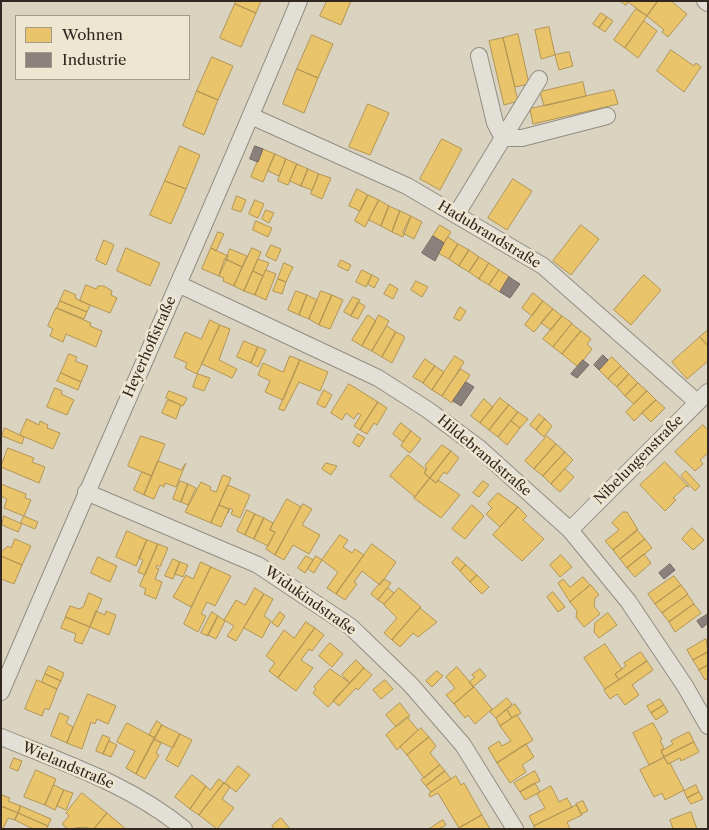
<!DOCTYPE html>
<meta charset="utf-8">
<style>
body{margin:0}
#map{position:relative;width:709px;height:830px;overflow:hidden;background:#dad3c0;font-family:"Libre Caslon Text",serif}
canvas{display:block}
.frame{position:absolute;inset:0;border:2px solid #332721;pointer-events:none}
.legend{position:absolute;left:15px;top:15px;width:175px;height:65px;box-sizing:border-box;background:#eee6d0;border:1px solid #a39a8a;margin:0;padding:6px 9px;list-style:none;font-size:15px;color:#332721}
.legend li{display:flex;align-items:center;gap:10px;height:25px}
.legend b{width:25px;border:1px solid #a39a8a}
</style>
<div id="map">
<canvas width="709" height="830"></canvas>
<div class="frame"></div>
<ul class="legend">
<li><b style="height:14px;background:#e9c46a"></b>Wohnen</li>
<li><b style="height:14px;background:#8a817c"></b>Industrie</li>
</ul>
</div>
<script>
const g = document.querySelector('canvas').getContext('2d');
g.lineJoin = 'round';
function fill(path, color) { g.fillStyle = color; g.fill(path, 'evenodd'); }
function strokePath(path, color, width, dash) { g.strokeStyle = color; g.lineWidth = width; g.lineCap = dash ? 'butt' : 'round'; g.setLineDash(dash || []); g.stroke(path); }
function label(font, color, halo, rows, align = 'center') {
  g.font = font + ' "Libre Caslon Text",serif'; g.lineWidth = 5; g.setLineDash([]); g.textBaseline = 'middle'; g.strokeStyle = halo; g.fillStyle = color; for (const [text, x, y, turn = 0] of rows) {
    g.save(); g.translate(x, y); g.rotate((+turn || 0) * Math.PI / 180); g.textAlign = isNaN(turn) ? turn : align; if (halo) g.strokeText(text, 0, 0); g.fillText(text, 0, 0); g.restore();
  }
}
const homes = new Path2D(`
 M 236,1 L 261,1 L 256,13 L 235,4 Z
 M 327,1 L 351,1 L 341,25 L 320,16 Z
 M 620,1 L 658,1 L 647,16 L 628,2 L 626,5 Z
 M 658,1 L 671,1 L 687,14 L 668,37 L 662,32 L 664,30 L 647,16 Z
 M 235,4 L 256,13 L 241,47 L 220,38 Z
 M 636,9 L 647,16 L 625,48 L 614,40 Z
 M 601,13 L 607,17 L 599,28 L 593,24 Z
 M 607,17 L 613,21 L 605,32 L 599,28 Z
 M 644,21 L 657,31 L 638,58 L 625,48 Z
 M 549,27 L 555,55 L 541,59 L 535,30 Z
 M 518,34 L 529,84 L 515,87 L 503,38 Z
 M 312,35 L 333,44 L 318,78 L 297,69 Z
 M 503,38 L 518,101 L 504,105 L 489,41 Z
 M 671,50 L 694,66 L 696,63 L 701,67 L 684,92 L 657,71 Z
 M 569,52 L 573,66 L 559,70 L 555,55 Z
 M 212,57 L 233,66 L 218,100 L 197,91 Z
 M 297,69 L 318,78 L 304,113 L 283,104 Z
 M 583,82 L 586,96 L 544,106 L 540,92 Z
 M 614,90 L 618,104 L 533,124 L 530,109 Z
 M 197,91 L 218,100 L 204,135 L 183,126 Z
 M 368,104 L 389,113 L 370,155 L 349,147 Z
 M 442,139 L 462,149 L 440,190 L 420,179 Z
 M 180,146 L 200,155 L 186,189 L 165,181 Z
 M 263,149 L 275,154 L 263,182 L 251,177 Z
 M 275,154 L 286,159 L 279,176 L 268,171 Z
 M 286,159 L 297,164 L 288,185 L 278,181 Z
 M 297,164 L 308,169 L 301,186 L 290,181 Z
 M 308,169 L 319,174 L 312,190 L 301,186 Z
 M 319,174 L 331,178 L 322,199 L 311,194 Z
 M 513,179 L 532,191 L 507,230 L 488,218 Z
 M 165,181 L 186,189 L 171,224 L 150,215 Z
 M 357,189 L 368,195 L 360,211 L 349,206 Z
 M 368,195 L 379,200 L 365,227 L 355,221 Z
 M 237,196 L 246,200 L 241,212 L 232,209 Z
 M 255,200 L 264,204 L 258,218 L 249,214 Z
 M 379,200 L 389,206 L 381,226 L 369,220 Z
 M 389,206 L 400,211 L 392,232 L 381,226 Z
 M 266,210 L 274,213 L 269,223 L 262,219 Z
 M 400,211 L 411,216 L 403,237 L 392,232 Z
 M 411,216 L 422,222 L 414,239 L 403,233 Z
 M 256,221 L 272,228 L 268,237 L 253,230 Z
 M 440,225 L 451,232 L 444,243 L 433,236 Z
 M 581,225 L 599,239 L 571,275 L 553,261 Z
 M 218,232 L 224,234 L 216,251 L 211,248 Z
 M 448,237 L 458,244 L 449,259 L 438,253 Z
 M 104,240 L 114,245 L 106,265 L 96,260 Z
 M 458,244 L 469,250 L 459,266 L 449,259 Z
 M 271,245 L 281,249 L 276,261 L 266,256 Z
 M 126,248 L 160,263 L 150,286 L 117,271 Z
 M 211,248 L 228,256 L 219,276 L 202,269 Z
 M 252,248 L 261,252 L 244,291 L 234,286 Z
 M 230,249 L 247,256 L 242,267 L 226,259 Z
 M 469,250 L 479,257 L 469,272 L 459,266 Z
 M 479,257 L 489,263 L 479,279 L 469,272 Z
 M 225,259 L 242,267 L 234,286 L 223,281 L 224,278 L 219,276 Z
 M 258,259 L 269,263 L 263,276 L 253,271 Z
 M 341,260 L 351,265 L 348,271 L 338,266 Z
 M 284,263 L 293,267 L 286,282 L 278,279 Z
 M 489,263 L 499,270 L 489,285 L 479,279 Z
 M 266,270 L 276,274 L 266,300 L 255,295 Z
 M 362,270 L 372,275 L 366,287 L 356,282 Z
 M 499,270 L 510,277 L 500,292 L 489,285 Z
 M 253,271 L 263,276 L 255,295 L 244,291 Z
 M 372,275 L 379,279 L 374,288 L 368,284 Z
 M 644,275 L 661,290 L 631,325 L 614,310 Z
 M 278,279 L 286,282 L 282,294 L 273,291 Z
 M 416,281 L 428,287 L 422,297 L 411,290 Z
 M 390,284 L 398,289 L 393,299 L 384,294 Z
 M 86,285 L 96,289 L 98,286 L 104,286 L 112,291 L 111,295 L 117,298 L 110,313 L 80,301 Z
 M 65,290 L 76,295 L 75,298 L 90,305 L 87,312 L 60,301 Z
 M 296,291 L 307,295 L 299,315 L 288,310 Z
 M 321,291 L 332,295 L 319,325 L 309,319 Z
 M 533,293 L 543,301 L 532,316 L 522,308 Z
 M 307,295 L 317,300 L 309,319 L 299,315 Z
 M 332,295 L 343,300 L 330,329 L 319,325 Z
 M 353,297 L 360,300 L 351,316 L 344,312 Z
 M 60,301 L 87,312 L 84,319 L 57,308 Z
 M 543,301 L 553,309 L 534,332 L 525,325 Z
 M 358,302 L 365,306 L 358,319 L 351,316 Z
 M 460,307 L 466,311 L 460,321 L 454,318 Z
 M 56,308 L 91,323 L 90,326 L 102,331 L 96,347 L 66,334 L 63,342 L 50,336 L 53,329 L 48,326 Z
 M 553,309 L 562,316 L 551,330 L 541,323 Z
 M 368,315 L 376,321 L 362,346 L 352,340 Z
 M 379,315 L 389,321 L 372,351 L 362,346 Z
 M 562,316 L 572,323 L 553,347 L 543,339 Z
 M 210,320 L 220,325 L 197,374 L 185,368 L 187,363 L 174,357 L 185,332 L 201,339 Z
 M 572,324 L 581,331 L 562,354 L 553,347 Z
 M 220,325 L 230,329 L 219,360 L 237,369 L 232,378 L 202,364 Z
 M 387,326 L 396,332 L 382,357 L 372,351 Z
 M 708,330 L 708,346 L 700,337 Z
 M 581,331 L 591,339 L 587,344 L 592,349 L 578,367 L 562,354 Z
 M 396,332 L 404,336 L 404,339 L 392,363 L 382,357 Z
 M 700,337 L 708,346 L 708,361 L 687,379 L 672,362 Z
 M 244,341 L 258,347 L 251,363 L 237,357 Z
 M 258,347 L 266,350 L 258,367 L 251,363 Z
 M 69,354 L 77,357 L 75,361 L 88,366 L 81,382 L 61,373 Z
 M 290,356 L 300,360 L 283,400 L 265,392 L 270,381 L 258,375 L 263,363 L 283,372 Z
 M 455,356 L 464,362 L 442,396 L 432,390 Z
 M 612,357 L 621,366 L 608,379 L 599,370 Z
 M 425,359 L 435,366 L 423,383 L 413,377 Z
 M 300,360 L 328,372 L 320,391 L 299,382 L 284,411 L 279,409 Z
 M 435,366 L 444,372 L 432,390 L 423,383 Z
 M 621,366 L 629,374 L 617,387 L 608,379 Z
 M 461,369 L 470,375 L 452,403 L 442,396 Z
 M 61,373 L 81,382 L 78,390 L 57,381 Z
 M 198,374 L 210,378 L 204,391 L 193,387 Z
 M 629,374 L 638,383 L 625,396 L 617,387 Z
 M 638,383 L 647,391 L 634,404 L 625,396 Z
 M 349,384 L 378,402 L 360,430 L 354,426 L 361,415 L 358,413 L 354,419 L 346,413 L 342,420 L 331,413 Z
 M 55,388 L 62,391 L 61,394 L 74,400 L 67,415 L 47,407 Z
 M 324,390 L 332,395 L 325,408 L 317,404 Z
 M 169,391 L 187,398 L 183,406 L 166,398 Z
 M 647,391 L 656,400 L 634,421 L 626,412 Z
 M 500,398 L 509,405 L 489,430 L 480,423 Z
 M 484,399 L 493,407 L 480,423 L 471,416 Z
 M 168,400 L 181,405 L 176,419 L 162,413 Z
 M 656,400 L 665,408 L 651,422 L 642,413 Z
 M 378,402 L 387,408 L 377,425 L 374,423 L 367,434 L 360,430 Z
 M 509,405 L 518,412 L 498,437 L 489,430 Z
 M 518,412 L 528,419 L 520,428 L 511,421 Z
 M 539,414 L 545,419 L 536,430 L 530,425 Z
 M 27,419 L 39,425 L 40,421 L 48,425 L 47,428 L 60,433 L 53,449 L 20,435 Z
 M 545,419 L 552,426 L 544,437 L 536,430 Z
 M 511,421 L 520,428 L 507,445 L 498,437 Z
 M 401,423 L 411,431 L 403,442 L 393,434 Z
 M 703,425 L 708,430 L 708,453 L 700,460 L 703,464 L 695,471 L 675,452 Z
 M 5,428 L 24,437 L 22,444 L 2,436 Z
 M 411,431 L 421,439 L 410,453 L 401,446 Z
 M 358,434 L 365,438 L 359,447 L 353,443 Z
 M 141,436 L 165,444 L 152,476 L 128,466 Z
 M 547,436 L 556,444 L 534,469 L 525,461 Z
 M 556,444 L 565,452 L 543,476 L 534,469 Z
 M 442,445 L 451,451 L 430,478 L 424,473 L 427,469 L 425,466 Z
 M 8,448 L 34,458 L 32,462 L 45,467 L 39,483 L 1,467 Z
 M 451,451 L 459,458 L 447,474 L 444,472 L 436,483 L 430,478 Z
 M 565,452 L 573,460 L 551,484 L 543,476 Z
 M 408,455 L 426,470 L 424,473 L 430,478 L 415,497 L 390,476 Z
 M 158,461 L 181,470 L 186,463 L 176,487 L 165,483 L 164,487 L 160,485 L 154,499 L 144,495 Z
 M 665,462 L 689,487 L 686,486 L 673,498 L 676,500 L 665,511 L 640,485 Z
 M 326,463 L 337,466 L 331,475 L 322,469 Z
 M 565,469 L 574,477 L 560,492 L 551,484 Z
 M 686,471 L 700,486 L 695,491 L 681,476 Z
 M 142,472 L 152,476 L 144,495 L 134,490 Z
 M 223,475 L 231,478 L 211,523 L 185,512 L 201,482 L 211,487 L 210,490 L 216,492 Z
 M 430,478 L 436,483 L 438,480 L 460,495 L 441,518 L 414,498 Z
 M 180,481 L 188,484 L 181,502 L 173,499 Z
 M 483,481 L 489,485 L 479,497 L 473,493 Z
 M 1,484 L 26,494 L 25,498 L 31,500 L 24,516 L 4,508 L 7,499 L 1,496 Z
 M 188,484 L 196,488 L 188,505 L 181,502 Z
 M 228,485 L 250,495 L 240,518 L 231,514 L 233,510 L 230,508 L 228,513 L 229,509 L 219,505 Z
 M 498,493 L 518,507 L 500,527 L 486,514 L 492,508 L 488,504 Z
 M 287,499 L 301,507 L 275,555 L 266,549 L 275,532 L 270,530 Z
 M 303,504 L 312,509 L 302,525 L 320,535 L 309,554 L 293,545 L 284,560 L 275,555 Z
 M 219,505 L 229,509 L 221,527 L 211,523 Z
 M 472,505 L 484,516 L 465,539 L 452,529 Z
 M 518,507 L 527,516 L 523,520 L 544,539 L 522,561 L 493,535 Z
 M 247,510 L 255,514 L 245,535 L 237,531 Z
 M 623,512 L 627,512 L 638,530 L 613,550 L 605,541 L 619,530 L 612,523 Z
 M 255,514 L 264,518 L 254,539 L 245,535 Z
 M 4,516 L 22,524 L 18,532 L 2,525 Z
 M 24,516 L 38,522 L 35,529 L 21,523 Z
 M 264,518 L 273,523 L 270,530 L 275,532 L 268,546 L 254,539 Z
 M 692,528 L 704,540 L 693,550 L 682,539 Z
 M 637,530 L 645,539 L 620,559 L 613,550 Z
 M 127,531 L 147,540 L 136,566 L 116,557 Z
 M 340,535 L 348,540 L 343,547 L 352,553 L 355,549 L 364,555 L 336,594 L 327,588 L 338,572 L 322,560 Z
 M 15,539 L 31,546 L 22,565 L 1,556 L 1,552 L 8,546 L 11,548 Z
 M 645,539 L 652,548 L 627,568 L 620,559 Z
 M 147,540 L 158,544 L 145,575 L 138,572 L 143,560 L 139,558 Z
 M 158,544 L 168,548 L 160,567 L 157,565 L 156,568 L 159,569 L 155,579 L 162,582 L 156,599 L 144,594 L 146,589 L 140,586 Z
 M 372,544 L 396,562 L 380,585 L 362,571 L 354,582 L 357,584 L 345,600 L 336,594 Z
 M 644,554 L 651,563 L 635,577 L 627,568 Z
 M 561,555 L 572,567 L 560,577 L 550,565 Z
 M 1,556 L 22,565 L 14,584 L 1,579 Z
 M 306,556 L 313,560 L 305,573 L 298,568 Z
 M 316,556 L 322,560 L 314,573 L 308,569 Z
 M 98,557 L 117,566 L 110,582 L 91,573 Z
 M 457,557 L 466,565 L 460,571 L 452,563 Z
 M 173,559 L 180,562 L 173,579 L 165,576 Z
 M 180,562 L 188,565 L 183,577 L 175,574 Z
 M 201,562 L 211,567 L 191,607 L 173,597 L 186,575 L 193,579 Z
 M 466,565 L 477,575 L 470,582 L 460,571 Z
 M 211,567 L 231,576 L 215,606 L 207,602 L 201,614 L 206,616 L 198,632 L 184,624 Z
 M 477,575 L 489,587 L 482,594 L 470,582 Z
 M 674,576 L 681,585 L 655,604 L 648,594 Z
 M 583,577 L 590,585 L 570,602 L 558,583 L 563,579 L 570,587 Z
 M 384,579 L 391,583 L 378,600 L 371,594 Z
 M 591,585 L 599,595 L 595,598 L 594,606 L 600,614 L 584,627 L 576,617 L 577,611 L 570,602 Z
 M 681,585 L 688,594 L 662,613 L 655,604 Z
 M 255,588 L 264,594 L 236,641 L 227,636 L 234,626 L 224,620 L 236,600 L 245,605 Z
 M 388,588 L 394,593 L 384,604 L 378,600 Z
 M 399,588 L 421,607 L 392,640 L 384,633 L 397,618 L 384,605 Z
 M 553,592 L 565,607 L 558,612 L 547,597 Z
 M 89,593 L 102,599 L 90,627 L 65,617 L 70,606 L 79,609 L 83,607 Z
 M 264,594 L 273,599 L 264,616 L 271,621 L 262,638 L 244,628 Z
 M 688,595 L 694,604 L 669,622 L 662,613 Z
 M 694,604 L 701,613 L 675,632 L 669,622 Z
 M 420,608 L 437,622 L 418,637 L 413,633 L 400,647 L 392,640 Z
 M 96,611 L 105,615 L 106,611 L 116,615 L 109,635 L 90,627 Z
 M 212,612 L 218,616 L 208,636 L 201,633 Z
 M 280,612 L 285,616 L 278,627 L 272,623 Z
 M 608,613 L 617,625 L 599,638 L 594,632 L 595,623 Z
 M 218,616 L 225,621 L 216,639 L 208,635 Z
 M 66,617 L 90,627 L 82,644 L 74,641 L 76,634 L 61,628 Z
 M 306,622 L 315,628 L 278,678 L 269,671 L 275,663 L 266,656 L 284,630 L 294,638 Z
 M 315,628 L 324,635 L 312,651 L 309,649 L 301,660 L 313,668 L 296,691 L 278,678 Z
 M 706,639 L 708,652 L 693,660 L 687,650 Z
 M 330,643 L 343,654 L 332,667 L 319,656 Z
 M 605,644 L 622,669 L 615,674 L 619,680 L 605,689 L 584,658 Z
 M 641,652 L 647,661 L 619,680 L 615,674 L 626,666 L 624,663 Z
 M 708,652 L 708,665 L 699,670 L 693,660 Z
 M 356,660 L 364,668 L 350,683 L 342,675 Z
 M 647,661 L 653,670 L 632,685 L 639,695 L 625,705 L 617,694 L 610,699 L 604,690 Z
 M 708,665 L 708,678 L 705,680 L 699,670 Z
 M 49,666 L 64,673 L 61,681 L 45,674 Z
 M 457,667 L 474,687 L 454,704 L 446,695 L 455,688 L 446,677 Z
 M 364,668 L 372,675 L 358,690 L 356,688 L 339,706 L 333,701 Z
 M 330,669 L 350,683 L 328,707 L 313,693 L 316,689 L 314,687 Z
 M 480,669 L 486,676 L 473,687 L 469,682 L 475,677 L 472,675 Z
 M 437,671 L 443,676 L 432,687 L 426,681 Z
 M 45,674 L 61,681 L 57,689 L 42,682 Z
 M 37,680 L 57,689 L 49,710 L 45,708 L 42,716 L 25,709 Z
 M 385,680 L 393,689 L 381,699 L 373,690 Z
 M 474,687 L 492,709 L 475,724 L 468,715 L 465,718 L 454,704 Z
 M 88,694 L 116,706 L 108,724 L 97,719 L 95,724 L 91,722 L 82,749 L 67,743 Z
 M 507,698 L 512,704 L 496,718 L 490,712 Z
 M 660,699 L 664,705 L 651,713 L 647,706 Z
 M 400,703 L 410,716 L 396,727 L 386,715 Z
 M 515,704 L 521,713 L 512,718 L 507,710 Z
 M 664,705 L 668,712 L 656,720 L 651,713 Z
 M 507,710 L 512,718 L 500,726 L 496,718 Z
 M 60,713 L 69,717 L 66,723 L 73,727 L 67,743 L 51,736 Z
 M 517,715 L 533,740 L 497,763 L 488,748 L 499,741 L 502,746 L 511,741 L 500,726 Z
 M 407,717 L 418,730 L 397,750 L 386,735 Z
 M 157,721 L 162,725 L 155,738 L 149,735 Z
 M 127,723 L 155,738 L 136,774 L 126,768 L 135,751 L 117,742 Z
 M 653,723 L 662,739 L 660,740 L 664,749 L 661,750 L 664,757 L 649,765 L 633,733 Z
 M 162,725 L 180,734 L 173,748 L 154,739 Z
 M 421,728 L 429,737 L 407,755 L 400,747 Z
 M 689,732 L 694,742 L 664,757 L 661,751 L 673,744 L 671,741 Z
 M 180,734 L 192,740 L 178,767 L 166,760 Z
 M 103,735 L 110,738 L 103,754 L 96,751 Z
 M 429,737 L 436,746 L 430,753 L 440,765 L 424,778 L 407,755 Z
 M 154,739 L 161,743 L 156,753 L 159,755 L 145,779 L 136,774 Z
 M 109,741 L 117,745 L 111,757 L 103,754 Z
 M 694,742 L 699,752 L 681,761 L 680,758 L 668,764 L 664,757 Z
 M 526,744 L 534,757 L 522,765 L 526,772 L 510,783 L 497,763 Z
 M 14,758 L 22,761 L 18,771 L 10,768 Z
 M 664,758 L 668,764 L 670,763 L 684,790 L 665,800 L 662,793 L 654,797 L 640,770 Z
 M 440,765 L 445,771 L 426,786 L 421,780 Z
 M 238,766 L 250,775 L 236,792 L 225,783 Z
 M 36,770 L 56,779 L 45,805 L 24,797 Z
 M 445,771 L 451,779 L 431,792 L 426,786 Z
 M 535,771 L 540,781 L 520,792 L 514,783 Z
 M 192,775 L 206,786 L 190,809 L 175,797 Z
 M 456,776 L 461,785 L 464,783 L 482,815 L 459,828 L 438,793 L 430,797 L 429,794 Z
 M 219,779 L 224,783 L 199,815 L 190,809 L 206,786 L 210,790 Z
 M 224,783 L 230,787 L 222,799 L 234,808 L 217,829 L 199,815 Z
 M 535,783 L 540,792 L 525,800 L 520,792 Z
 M 54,785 L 64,790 L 55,810 L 45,805 Z
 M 696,785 L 699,792 L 687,798 L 684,791 Z
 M 551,786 L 559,802 L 567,798 L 572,807 L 534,826 L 529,816 L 545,808 L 537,794 Z
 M 64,790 L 73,793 L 66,810 L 57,806 Z
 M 1,791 L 2,795 L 10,798 L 8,801 L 21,806 L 18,813 L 1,806 Z
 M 699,792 L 703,799 L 691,804 L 687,798 Z
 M 82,793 L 107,813 L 94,829 L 83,827 L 68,829 L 62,824 L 69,816 L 66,813 Z
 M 583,801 L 588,811 L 581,814 L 576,804 Z
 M 577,805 L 582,815 L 567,822 L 570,829 L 535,829 L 534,826 Z
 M 1,806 L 18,813 L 15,820 L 8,818 L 3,829 L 1,829 Z
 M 21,806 L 51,819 L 48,826 L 18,813 Z
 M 691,812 L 697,829 L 673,829 L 670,820 Z
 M 18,813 L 48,826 L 47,829 L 33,829 L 15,820 Z
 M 107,813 L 126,829 L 94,829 Z
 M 482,815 L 490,829 L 459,829 L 459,828 Z
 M 281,818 L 290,829 L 274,829 L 272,826 Z
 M 443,820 L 446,825 L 439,829 L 429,829 Z`);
const industry = new Path2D(`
 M 255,146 L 263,149 L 258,162 L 250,159 Z
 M 433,236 L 444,243 L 435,261 L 422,253 Z
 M 509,277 L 520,284 L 510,298 L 500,292 Z
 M 603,355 L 608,360 L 599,370 L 594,365 Z
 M 583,360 L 589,365 L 577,378 L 571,374 Z
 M 466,382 L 474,387 L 461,406 L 453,401 Z
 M 670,564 L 675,570 L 664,579 L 659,573 Z
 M 708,614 L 708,623 L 702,628 L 697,621 Z`);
const minor = new Path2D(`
 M 705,1 L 708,3
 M 251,116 L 407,186 L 543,266 L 697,402
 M 503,138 L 522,138 L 607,116
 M 503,138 L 539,79
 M 456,215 L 503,138 L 495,123 L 479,56
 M 178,284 L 378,378 L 428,410 L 479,448 L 570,530 L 628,601 L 685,686 L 708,726
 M 86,492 L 258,565 L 351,627 L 411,685 L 463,745 L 515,829
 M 570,530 L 708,392
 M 1,692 C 99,461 203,233 299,1
 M 1,737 C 64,763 131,785 184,829`);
const streetNames = [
 ["Hadubrandstraße",489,235,31],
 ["Heyerhoffstraße",150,347,-66],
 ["Hildebrandstraße",484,456,40],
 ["Nibelungenstraße",639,460,-45],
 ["Widukindstraße",310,601,35],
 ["Wielandstraße",68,766,23]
];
fill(homes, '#e9c46a');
strokePath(homes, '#b29554', 1);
fill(industry, '#8a817c');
strokePath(industry, '#706661', 1);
strokePath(minor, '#928d81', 18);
strokePath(minor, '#e2dfd6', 16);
label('14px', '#332721', '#eee6d0', streetNames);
</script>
